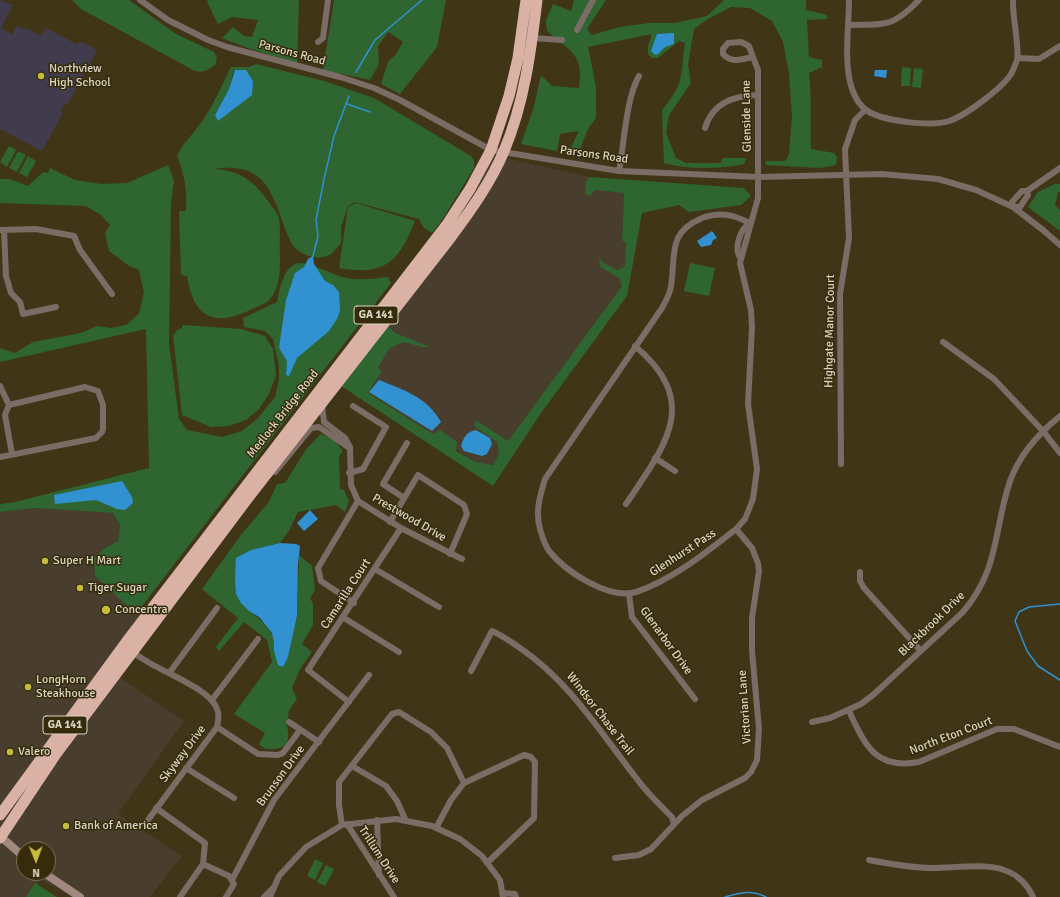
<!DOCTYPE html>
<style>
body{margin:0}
#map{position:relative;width:1060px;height:897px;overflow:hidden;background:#403617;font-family:Signika,sans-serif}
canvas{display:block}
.north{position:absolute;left:16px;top:841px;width:40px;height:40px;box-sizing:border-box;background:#362c0c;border:1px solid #787055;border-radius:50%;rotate:179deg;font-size:11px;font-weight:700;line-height:16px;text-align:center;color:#dad5c3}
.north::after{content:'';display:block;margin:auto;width:14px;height:18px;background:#c5bc3d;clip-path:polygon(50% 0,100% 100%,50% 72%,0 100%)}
</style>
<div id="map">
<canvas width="1060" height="897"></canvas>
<div class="north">N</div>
</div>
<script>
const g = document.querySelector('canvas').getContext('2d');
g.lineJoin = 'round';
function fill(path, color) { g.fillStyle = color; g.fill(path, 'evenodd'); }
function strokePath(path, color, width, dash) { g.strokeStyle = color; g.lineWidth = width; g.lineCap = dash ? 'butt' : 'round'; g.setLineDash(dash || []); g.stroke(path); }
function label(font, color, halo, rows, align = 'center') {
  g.font = font + ' Signika,sans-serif'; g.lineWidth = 3; g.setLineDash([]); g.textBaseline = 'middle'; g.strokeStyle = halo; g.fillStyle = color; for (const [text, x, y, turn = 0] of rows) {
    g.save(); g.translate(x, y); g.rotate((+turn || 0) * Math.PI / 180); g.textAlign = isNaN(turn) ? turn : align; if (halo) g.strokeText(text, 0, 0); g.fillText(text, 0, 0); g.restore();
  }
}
const commercial = new Path2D(`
 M 492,155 L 590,177 L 586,182 L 595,190 L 624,193 L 622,241 L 626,242 L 625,266 L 617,270 L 610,267 L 602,262 L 600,257 L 600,267 L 619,278 L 622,286 L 508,441 L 477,420 L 474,426 L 497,441 L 499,453 L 493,465 L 476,462 L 368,393 L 382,371 L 378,368 L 389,349 L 404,342 L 421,347 L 429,347 L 396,333 L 377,317 Z
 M 35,508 L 113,513 L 120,525 L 118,541 L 105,548 L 136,614 L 154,622 L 115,674 L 184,721 L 118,814 L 182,856 L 150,897 L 72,897 L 40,879 L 29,897 L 0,897 L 0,512 ZM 24,849 L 48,849 L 48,873 L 24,873 Z`);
const education = new Path2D(`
 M 0,0 L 13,5 L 1,28 L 12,35 L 17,26 L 25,30 L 26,28 L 41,36 L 46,28 L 78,45 L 80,41 L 97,50 L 68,104 L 65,103 L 61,111 L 63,113 L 42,151 L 0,129 Z`);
const green = new Path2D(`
 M 72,0 L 129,0 L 176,34 L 214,52 L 217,58 L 215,65 C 207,70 203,74 193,70 L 81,9 Z
 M 208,0 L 299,0 L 297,64 L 248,48 L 222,38 L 233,27 L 244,36 L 252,37 L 258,20 L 232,17 L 218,24 L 207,2 Z
 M 334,0 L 446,0 L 437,47 L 400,94 L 381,84 L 388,62 L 396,54 L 403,42 L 388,32 L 378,46 L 379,64 L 370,80 L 323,70 Z
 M 574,0 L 606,0 L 587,29 L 592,35 L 620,27 L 649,23 L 675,23 L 707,16 L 724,0 L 806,0 L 806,10 L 827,15 L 827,19 L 807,20 L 809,57 L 822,60 L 822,67 L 809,73 C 812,99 810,123 811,149 L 834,153 L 837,157 L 836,165 L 820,168 L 766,165 L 765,161 L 785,161 L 789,154 L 792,117 L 789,74 L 783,42 L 772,21 L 750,8 L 731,7 L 708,19 L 694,29 L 688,65 L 691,83 L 669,115 L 666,133 L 676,158 L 686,163 L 720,163 L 723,158 L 746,158 L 744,164 C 719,169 689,170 664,163 L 662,110 C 685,83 680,76 685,43 L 679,41 L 658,58 L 652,58 L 648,54 L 648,46 L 652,34 L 588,47 L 596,87 L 596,118 L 588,129 L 578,154 L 571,147 L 579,131 L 560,134 L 557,151 L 521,144 L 533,110 L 541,75 L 552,86 L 579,88 C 584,54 571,52 547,31 L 546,20 L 553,4 L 571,11 Z
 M 256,64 L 324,81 L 374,98 L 471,156 L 474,160 L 474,168 L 442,220 L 432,233 L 424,228 L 419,219 L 355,202 L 348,206 L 341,227 L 341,243 C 338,246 334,252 331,254 C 320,262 298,255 292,244 C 278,219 275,175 241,169 C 231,168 225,167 216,169 C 242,171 256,183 271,205 C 274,209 278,214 279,218 C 281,230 279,243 280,255 C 280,270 280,286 271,298 C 267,304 256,307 250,310 C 213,328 193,316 187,276 L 181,275 L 179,211 L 186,211 C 187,192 185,175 177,156 C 183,143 195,132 203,120 C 214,104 222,85 231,67 L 249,67 ZM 234,70 L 252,95 L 215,115 L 229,89 Z
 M 902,67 L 911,68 L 910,86 L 901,86 Z
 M 914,68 L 923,69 L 921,88 L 912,87 Z
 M 9,146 L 16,150 L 7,167 L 0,162 Z
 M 18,151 L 26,155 L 17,172 L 9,168 Z
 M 28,156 L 36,161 L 27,177 L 19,173 Z
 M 168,165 L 174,181 L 171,204 L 169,344 L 179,419 L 187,430 L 222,437 L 242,431 L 258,418 L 275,397 L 279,379 L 279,366 L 273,339 L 265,331 L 244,327 L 243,318 L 277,302 C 280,289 282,271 295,264 C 305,259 331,274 342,277 C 356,281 374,279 388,277 L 391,283 L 136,614 L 95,576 L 94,558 L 105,548 L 118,541 L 120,525 L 113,513 L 35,508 L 0,512 L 0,504 L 15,502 L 149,468 L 146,329 L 0,362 L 0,348 L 15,353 L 33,342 L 81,333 L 97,326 L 111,328 L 126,325 L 139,314 L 144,293 L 139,270 L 129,266 L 109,251 L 105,233 L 110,225 L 101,215 L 86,206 L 0,203 L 0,179 L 10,179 L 28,186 L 43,172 L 48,173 L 50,168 L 75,180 L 101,184 L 127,183 Z
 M 590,177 L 744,188 L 751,196 L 741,205 L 689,212 L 679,205 L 642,213 L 627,296 L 541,413 L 493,486 L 332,380 L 377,317 L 396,333 L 430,347 L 421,347 L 404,342 L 389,349 L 378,368 L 382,371 L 368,393 L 433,434 L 440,430 L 457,442 L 456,451 L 476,462 L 493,465 L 499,453 L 497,442 L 474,426 L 476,420 L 508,441 L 622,286 L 619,278 L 600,267 L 599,258 L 600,257 L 602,262 L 617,270 L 625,266 L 626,242 L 622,241 L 624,193 L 595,190 L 590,196 L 585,194 L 586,182 Z
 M 1055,184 L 1060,184 L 1060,192 L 1058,192 L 1055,205 L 1060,210 L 1060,231 L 1028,207 L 1038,192 Z
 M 356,203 L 415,221 C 399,262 385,276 339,268 L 348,207 Z
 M 690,263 L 715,268 L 709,296 L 684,291 Z
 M 182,325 L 241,329 L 265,336 L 273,349 L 276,375 L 269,394 L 259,409 L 246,420 L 229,426 L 211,427 L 182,415 L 173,336 L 177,330 L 182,328 Z
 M 321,434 L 334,440 L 343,451 L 339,457 L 340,489 L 344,490 L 349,501 L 345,512 L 336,505 L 298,512 L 289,531 L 280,543 L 251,550 L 236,594 C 245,610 260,617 271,632 C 276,639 273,648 276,657 L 288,657 L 297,616 L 299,555 L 312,566 L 315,590 L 310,599 L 313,603 L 313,625 L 302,644 L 312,652 L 300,669 L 292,688 L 297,699 L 288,712 L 289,715 L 286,721 C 291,742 289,750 265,749 L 259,744 L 265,733 L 234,714 L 272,662 L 267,640 L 244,622 L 219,651 L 216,647 L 238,618 L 202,589 L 241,535 L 269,502 L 277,484 L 285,483 L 307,448 Z
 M 315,859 L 323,863 L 315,880 L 307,876 Z
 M 326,865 L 334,869 L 325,886 L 317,882 Z
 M 35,883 L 57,897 L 26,897 Z`);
const water = new Path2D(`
 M 674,33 L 674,44 L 665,47 L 657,55 L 654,54 L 651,51 L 657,34 Z
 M 235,70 L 246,70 L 253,81 L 252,95 L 218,121 L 215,115 L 229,89 Z
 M 875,70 L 887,70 L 886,78 L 874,76 Z
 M 712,231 L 717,238 L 713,240 L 711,245 L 701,247 L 697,241 Z
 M 313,256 L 314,264 L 325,281 L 333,285 L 339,292 L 340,310 L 337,319 L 329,331 L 297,358 L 289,376 L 286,375 L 287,361 L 279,348 L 286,300 L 295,273 L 304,267 L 308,259 Z
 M 379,380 C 404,390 427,397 441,422 L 432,431 L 369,392 Z
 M 476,430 L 490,438 L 492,444 L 487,454 L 482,456 L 464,451 L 461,446 C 464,437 466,432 476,430 Z
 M 122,481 L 132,497 L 133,503 L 125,510 L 117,509 L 96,500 L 55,504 L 54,495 Z
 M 310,510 L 318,519 L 304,531 L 297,523 Z
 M 280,543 L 296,544 L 300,546 L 298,564 L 297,616 L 288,657 L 283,667 L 278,665 L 274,651 L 274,642 L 272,633 L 259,617 L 249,611 L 241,603 L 236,594 L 235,579 L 236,558 L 251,550 Z`);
const stream = new Path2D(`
 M 356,72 L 375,40 L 422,0
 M 347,104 L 370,112
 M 313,256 L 318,236 L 316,220 L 324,179 L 334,136 L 349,96
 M 1060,604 L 1029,607 L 1019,612 L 1015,621 L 1027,651 L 1038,666 L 1060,680
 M 725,897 C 739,893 752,889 766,897`);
const street = new Path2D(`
 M 140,0 L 168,20 L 208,40 L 227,47 L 340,77 L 374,88 L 400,100 L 491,150 L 619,171 L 759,177 L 882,174 L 938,179 L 976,190 L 1013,207 L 1043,230 L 1060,245
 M 849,0 C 849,28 842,71 855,96 C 857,100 862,107 866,110 C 881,121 931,127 949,121 C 965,116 999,90 1009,77 C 1013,72 1015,65 1017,60 C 1020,50 1012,15 1013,0
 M 849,25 C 886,24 892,28 919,0
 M 577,30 L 593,0
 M 533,38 L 562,40
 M 318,42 L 323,38 L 328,0
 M 741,42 L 749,46 L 753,57 C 742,59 732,64 723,54 L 723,49 L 728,43 Z
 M 1018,58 L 1039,59 L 1060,46
 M 705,128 C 713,102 734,96 758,95
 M 619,171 C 624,145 626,98 639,76
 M 1013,207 L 1012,202 L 1022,191 L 1027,191 L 1060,168
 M 1013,207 L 1020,207 L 1028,195 L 1027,191
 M 750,223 C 733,215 721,211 702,218 C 667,233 676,254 671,286 C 670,294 666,301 662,308 L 545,479 C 540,496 535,511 540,529 C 542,536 545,545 549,551 C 566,572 609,600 636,592 C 671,581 708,551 736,529 L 745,519 L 753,499 L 757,469 L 748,404 L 752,327 L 751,310 L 740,263 L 758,198 L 758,70 L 753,57
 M 0,230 L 36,229 L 74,236 L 80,250 L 112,294
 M 4,230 L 6,276 L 11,293 L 20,302 L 23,314 L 56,307
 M 741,259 C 733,249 740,229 750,223
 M 943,342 L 994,379 L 1043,431 L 1060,453
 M 0,386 L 9,405
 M 322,405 L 324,422 L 345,438 L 350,447 L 351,485 L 358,501 L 401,528 L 462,559
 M 0,457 L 96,438 L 102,432 L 103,429 L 103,405 L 98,391 L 85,387 L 9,405 L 5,415 L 12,454
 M 655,458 L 675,471
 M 841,464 L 840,294 L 849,238 L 845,149 L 855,120 L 865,110
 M 275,472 L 311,428 L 319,427 L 348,447
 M 349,473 L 363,469 L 386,427 L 353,406
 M 404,498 L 383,484 L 407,443
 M 626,504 C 665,446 702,402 635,346
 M 390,522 L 418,475 L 464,505 L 467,514 L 450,554
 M 375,569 L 439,607
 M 860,572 L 860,581 L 864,588 L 921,651
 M 629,594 L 632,617 L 695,699
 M 354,603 L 321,581 L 318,568 L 358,501
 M 344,618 L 399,652
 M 131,652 C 139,656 147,662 155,666 C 171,675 211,691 217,709 C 220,715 218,721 217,727 L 145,824
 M 471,671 L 492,631 C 502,635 511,642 520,648 C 570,682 600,732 637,779 C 647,793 660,805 672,817 L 674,824
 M 170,672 L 217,608
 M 212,700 L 258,639
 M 349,702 L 308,670 L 401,528
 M 849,711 C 865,745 875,770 919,762 L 997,729 L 1014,729 L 1060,747
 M 289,722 L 319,742
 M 812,722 L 830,718 L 861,704 L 873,695 L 963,612 C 1000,568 993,532 1010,481 C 1019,456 1039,433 1060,416
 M 217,727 L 258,754 L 278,755 L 283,753 L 300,730
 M 352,766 L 386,786 L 397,801 L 406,821
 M 186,768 L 234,798
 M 464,783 L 524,755 L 531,757 L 535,762 L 534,818 L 487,863
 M 156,808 L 205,843 L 203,864 L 180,897
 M 377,820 L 379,875
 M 347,824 L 394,897
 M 342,825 L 339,805 L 339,782 L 392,714 L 399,712 L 431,732 L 447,748 L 464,783 L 451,800 L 436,828
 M 615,858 L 639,855 L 651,849 L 682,816 L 702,800 L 745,778 L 751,772 L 757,760 L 759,729 L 752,651 L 752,618 L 759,571 L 758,563 L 752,548 L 736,529
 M 869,860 C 890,864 912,868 933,868 C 954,868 985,863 1004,870 C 1017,874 1028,885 1033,897
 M 203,864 L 229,876 L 234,884 L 226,897
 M 232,880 L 274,800 L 369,675
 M 502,893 L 515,894 L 516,897
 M 264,897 L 273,888
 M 270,897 L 279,876 L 306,847 L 342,825 L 396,819 L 432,826 L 460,839 L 482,856 L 500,880 L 503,897`);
const secondary = new Path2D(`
 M 0,836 L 24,857
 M 44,873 L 80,897`);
const highway = new Path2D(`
 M 0,815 L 130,637 L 448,223 L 470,189 L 491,150 L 509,96 L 518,58 L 526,0
 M 0,838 L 56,754 L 248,498 L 451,237 C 471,210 491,182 504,151 C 524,104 531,51 537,0`);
const markers = [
 [41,76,4,"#c5bc3d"],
 [45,561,4,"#c5bc3d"],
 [80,588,4,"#c5bc3d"],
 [106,610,5,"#c5bc3d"],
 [28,687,4,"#c5bc3d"],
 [10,752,4,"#c5bc3d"],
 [66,826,4,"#c5bc3d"]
];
const shields = [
 [376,315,44],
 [65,725,44]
];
const shieldNames = [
 ["GA 141",376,315],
 ["GA 141",65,725]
];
const streetNames = [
 ["Parsons Road",292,53,15],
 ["Glenside Lane",747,116,-91],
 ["Parsons Road",594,155,8],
 ["Highgate Manor Court",830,331,-89],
 ["Medlock Bridge Road",283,414,-52],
 ["Prestwood Drive",409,518,30],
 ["Glenhurst Pass",683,553,-33],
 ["Camarilla Court",346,594,-57],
 ["Blackbrook Drive",932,624,-44],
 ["Glenarbor Drive",666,641,54],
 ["Victorian Lane",745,707,-94],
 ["Windsor Chase Trail",600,714,52],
 ["North Eton Court",951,736,-21],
 ["Skyway Drive",183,754,-53],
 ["Brunson Drive",281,776,-54],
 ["Trillum Drive",379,855,57]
];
const poiNames = [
 ["Northview",49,69],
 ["High School",49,83],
 ["Super H Mart",53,561],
 ["Tiger Sugar",88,588],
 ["Concentra",115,610],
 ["LongHorn",36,680],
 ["Steakhouse",36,694],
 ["Valero",18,752],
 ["Bank of America",74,826]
];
fill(commercial, '#493d2d');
fill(education, '#413c4d');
fill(green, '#2e6530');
fill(water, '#3191d1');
strokePath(stream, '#3191d1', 1.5);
strokePath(street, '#7c6c66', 6);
strokePath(secondary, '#a28880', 8);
strokePath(highway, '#d9b2a5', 11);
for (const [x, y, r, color] of markers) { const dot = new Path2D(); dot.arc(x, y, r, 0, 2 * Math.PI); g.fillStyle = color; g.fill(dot); strokePath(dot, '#362c0c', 1.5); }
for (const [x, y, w] of shields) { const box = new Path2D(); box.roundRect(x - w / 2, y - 9, w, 18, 3); g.fillStyle = '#362c0c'; g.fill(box); strokePath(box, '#dad5c3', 1); }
label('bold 11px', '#dad5c3', null, shieldNames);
label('12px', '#dad5c3', '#362c0c', streetNames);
label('12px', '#dad5c3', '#362c0c', poiNames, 'left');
</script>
